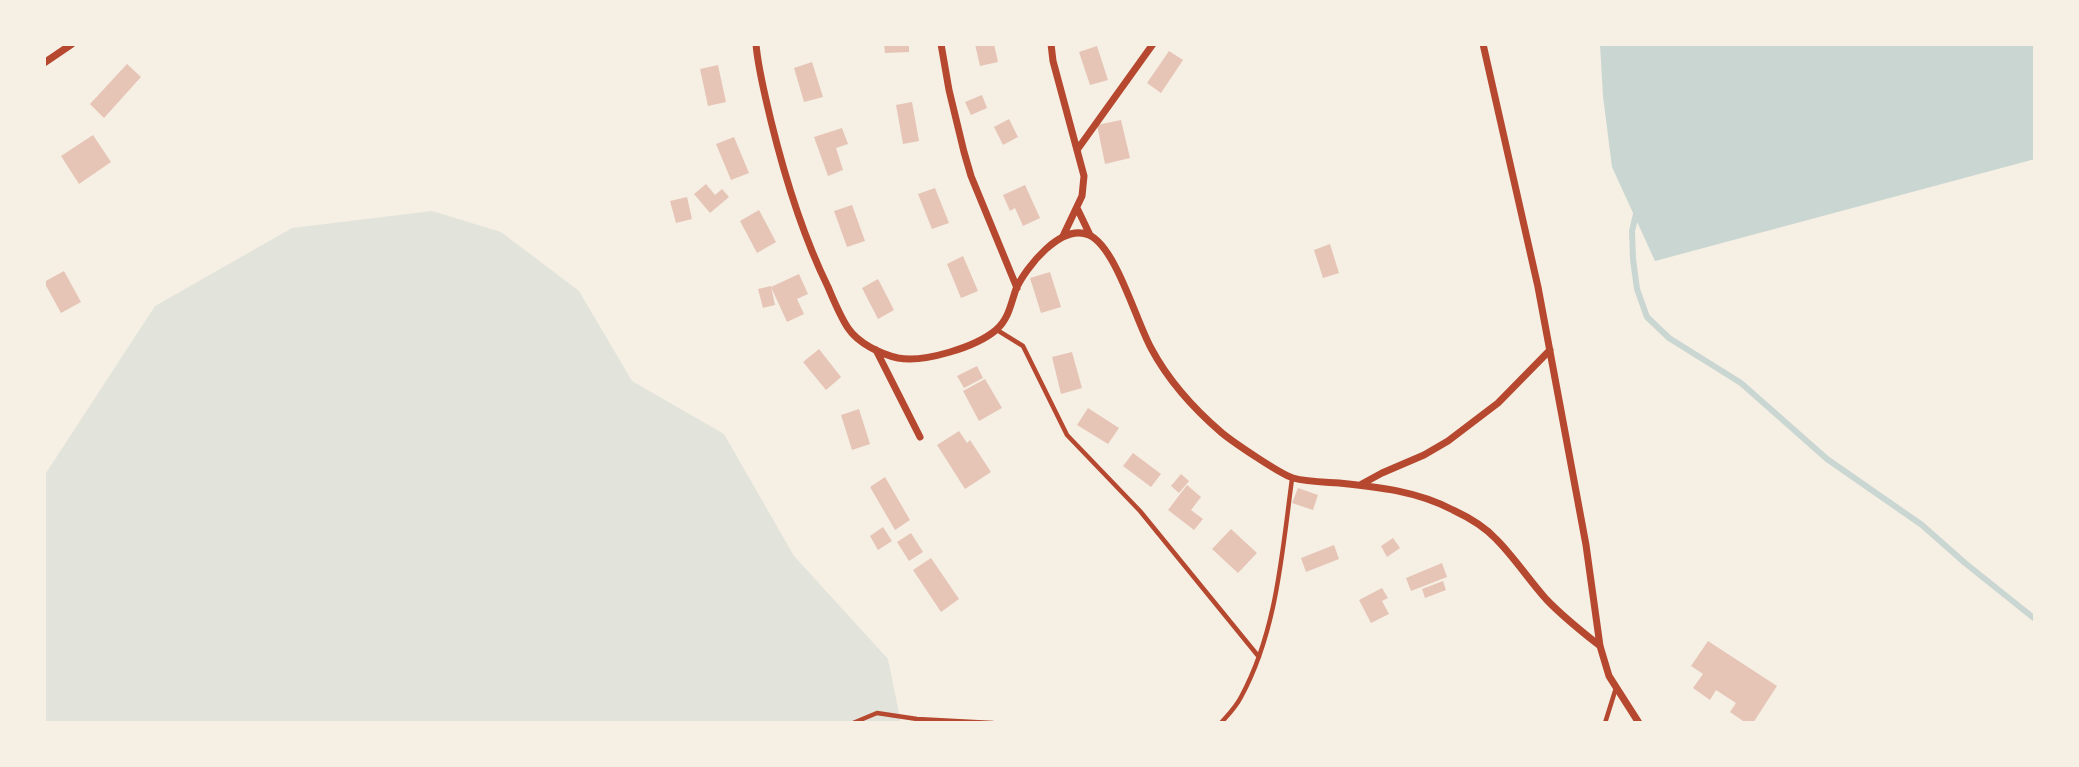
<!DOCTYPE html>
<style>
body{margin:0}
#map{position:relative;width:2079px;height:767px;overflow:hidden;background:#f6efe4;font-family:Karla,sans-serif}
canvas{display:block}
.frame{position:absolute;inset:0;border:46px solid #f6efe4;pointer-events:none}
</style>
<div id="map">
<canvas width="2079" height="767"></canvas>
<div class="frame"></div>
</div>
<script>
const g = document.querySelector('canvas').getContext('2d');
g.lineJoin = 'round';
function fill(path, color) { g.fillStyle = color; g.fill(path, 'evenodd'); }
function strokePath(path, color, width, dash) { g.strokeStyle = color; g.lineWidth = width; g.lineCap = dash ? 'butt' : 'round'; g.setLineDash(dash || []); g.stroke(path); }
const green = new Path2D(`
 M 432,211 L 501,232 L 579,291 L 632,381 L 724,434 L 794,556 L 888,659 L 901,723 L 44,723 L 44,476 L 155,306 L 292,228 Z`);
const water = new Path2D(`
 M 1600,44 L 2035,44 L 2035,159 L 1655,261 L 1612,167 L 1603,96 Z`);
const stream = new Path2D(`
 M 1637,210 L 1632,231 L 1633,259 L 1637,289 L 1647,317 L 1669,338 L 1741,383 L 1827,459 L 1922,525 L 1965,563 L 2035,619`);
const building = new Path2D(`
 M 884,44 L 909,44 L 909,52 L 885,53 Z
 M 975,44 L 994,44 L 998,62 L 980,66 Z
 M 1097,46 L 1108,80 L 1090,85 L 1079,52 Z
 M 1169,51 L 1183,60 L 1161,93 L 1147,83 Z
 M 812,62 L 823,97 L 804,102 L 794,68 Z
 M 127,64 L 141,77 L 104,118 L 90,104 Z
 M 718,65 L 726,102 L 708,106 L 700,69 Z
 M 982,95 L 987,108 L 971,115 L 965,102 Z
 M 912,102 L 919,141 L 903,144 L 896,105 Z
 M 1009,119 L 1018,137 L 1003,145 L 994,127 Z
 M 1121,120 L 1130,158 L 1105,164 L 1097,125 Z
 M 842,128 L 848,144 L 836,148 L 843,170 L 828,176 L 814,137 Z
 M 93,135 L 111,162 L 79,184 L 61,156 Z
 M 734,137 L 749,173 L 731,180 L 716,144 Z
 M 706,184 L 715,195 L 722,189 L 729,197 L 710,213 L 694,194 Z
 M 1025,185 L 1040,218 L 1023,226 L 1015,208 L 1010,211 L 1003,195 Z
 M 935,188 L 949,223 L 932,229 L 918,194 Z
 M 687,197 L 692,219 L 676,223 L 670,201 Z
 M 852,205 L 865,241 L 847,247 L 834,211 Z
 M 759,210 L 776,242 L 757,253 L 740,221 Z
 M 1330,244 L 1339,273 L 1323,278 L 1314,250 Z
 M 963,256 L 978,291 L 961,298 L 947,264 Z
 M 64,271 L 81,302 L 61,313 L 44,282 Z
 M 1050,272 L 1061,307 L 1041,313 L 1030,278 Z
 M 799,274 L 808,294 L 797,299 L 804,314 L 787,322 L 771,287 Z
 M 878,279 L 894,310 L 878,319 L 862,288 Z
 M 771,286 L 775,305 L 763,308 L 758,289 Z
 M 819,349 L 841,377 L 826,390 L 803,362 Z
 M 1072,352 L 1082,388 L 1061,394 L 1052,357 Z
 M 977,366 L 983,378 L 964,388 L 957,376 Z
 M 985,379 L 1002,408 L 979,421 L 963,391 Z
 M 1088,408 L 1119,428 L 1108,444 L 1077,425 Z
 M 859,409 L 870,444 L 852,450 L 841,415 Z
 M 959,431 L 967,443 L 970,440 L 991,472 L 965,489 L 937,445 Z
 M 1133,453 L 1161,474 L 1151,487 L 1123,466 Z
 M 1181,474 L 1189,481 L 1179,493 L 1171,486 Z
 M 885,477 L 910,520 L 895,530 L 870,487 Z
 M 1187,485 L 1201,497 L 1191,510 L 1203,519 L 1194,530 L 1168,510 Z
 M 1298,488 L 1318,495 L 1313,510 L 1292,503 Z
 M 883,527 L 892,541 L 878,550 L 870,536 Z
 M 1231,529 L 1257,553 L 1238,573 L 1212,549 Z
 M 911,533 L 923,552 L 909,561 L 897,542 Z
 M 1393,538 L 1400,548 L 1387,557 L 1381,546 Z
 M 1334,545 L 1339,559 L 1306,572 L 1301,558 Z
 M 931,558 L 959,599 L 941,612 L 913,570 Z
 M 1442,563 L 1447,577 L 1411,591 L 1406,578 Z
 M 1443,581 L 1446,590 L 1425,598 L 1422,589 Z
 M 1382,588 L 1388,598 L 1382,601 L 1389,614 L 1371,623 L 1359,600 Z
 M 1708,641 L 1777,686 L 1753,723 L 1746,723 L 1730,712 L 1736,703 L 1716,690 L 1710,700 L 1693,688 L 1703,674 L 1691,666 Z`);
const service = new Path2D(`
 M 997,330 L 1023,346 L 1067,435 L 1140,511 L 1259,657
 M 853,723 L 877,713 L 917,719 L 993,723
 M 1221,723 C 1228,715 1236,707 1241,697 C 1277,631 1282,552 1292,479
 M 1605,723 L 1616,688`);
const minor = new Path2D(`
 M 756,44 C 758,69 765,95 771,121 C 785,178 802,234 828,287 C 834,301 840,316 848,328 C 858,343 880,354 898,358 C 924,363 976,347 996,330 C 1009,319 1011,303 1016,289 C 1026,267 1061,223 1089,235 C 1116,247 1136,321 1151,348 C 1168,380 1194,409 1222,433 C 1233,442 1280,474 1293,478 C 1307,482 1324,482 1339,483 C 1378,487 1417,491 1453,510 C 1468,517 1484,526 1496,539 C 1514,557 1529,580 1546,599 C 1563,617 1581,631 1600,646
 M 941,44 L 949,90 L 964,152 L 971,176 L 1017,288
 M 1051,44 L 1053,61 L 1084,176 L 1082,196 L 1063,236
 M 1483,44 L 1538,287 L 1586,545 L 1600,646 L 1609,676 L 1639,723
 M 44,63 L 72,44
 M 1077,150 L 1153,44
 M 1077,208 L 1090,235
 M 876,350 L 920,437
 M 1360,485 L 1382,473 L 1424,455 L 1448,441 L 1498,403 L 1550,350`);
fill(green, '#e2e4dc');
fill(water, '#c9d6d2');
strokePath(stream, '#c9d6d2', 6);
fill(building, '#e6c5b7');
strokePath(service, '#b5482f', 4.5);
strokePath(minor, '#b5482f', 7);
</script>
